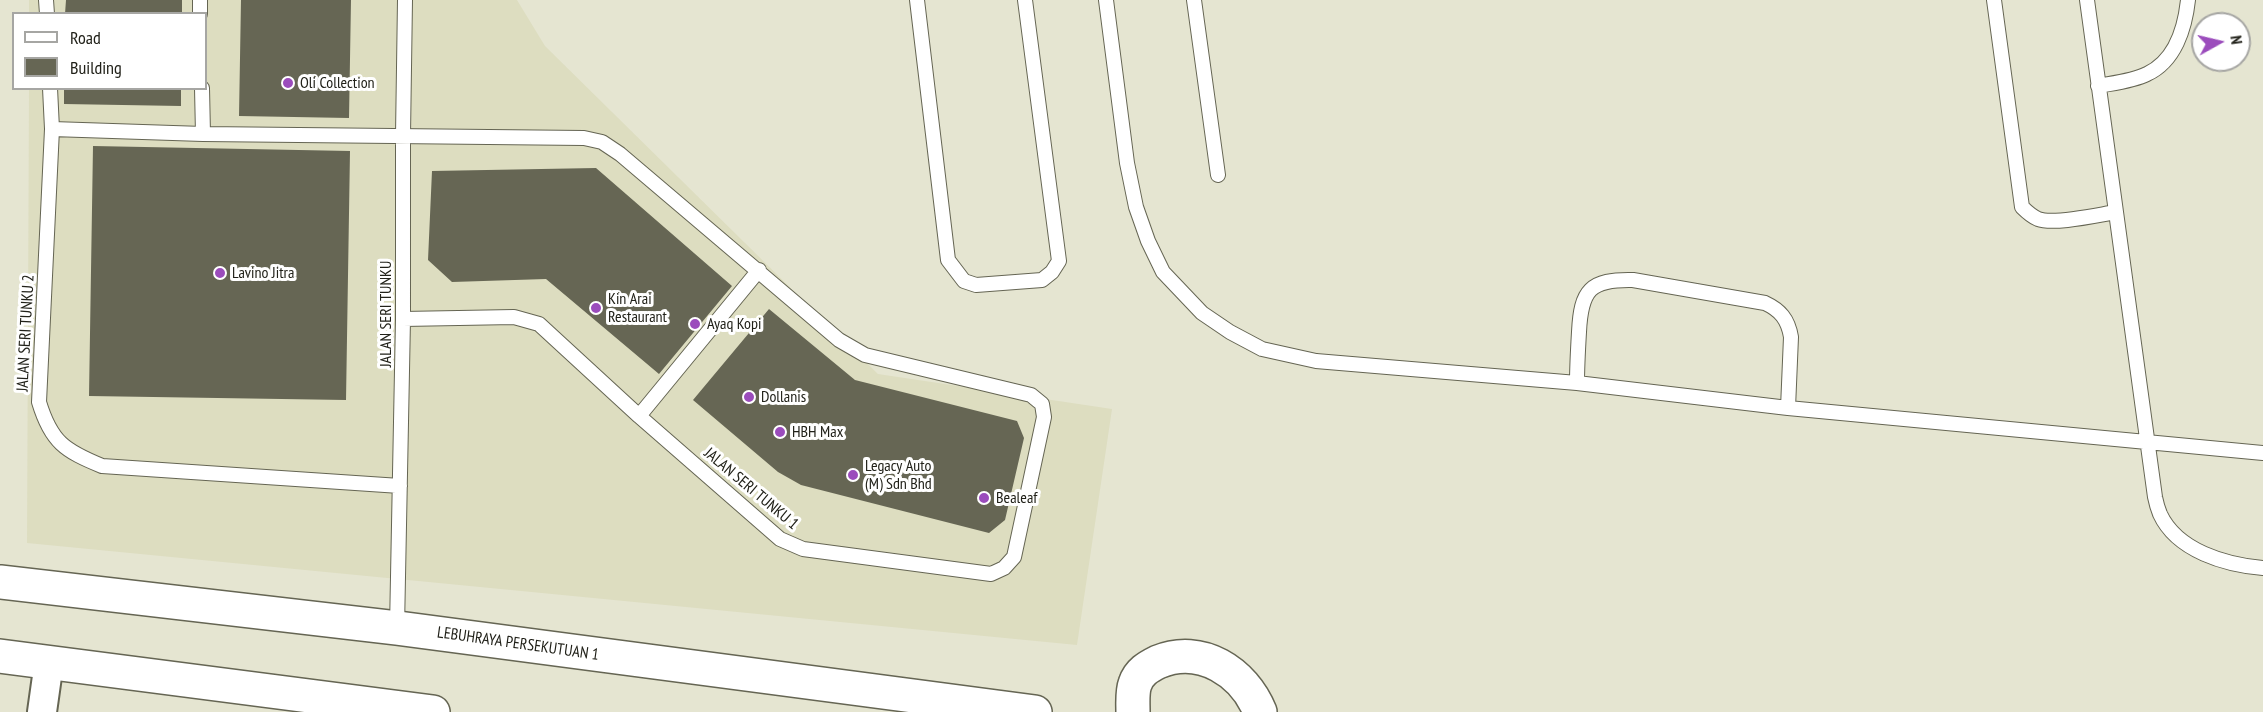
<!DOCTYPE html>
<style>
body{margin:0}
#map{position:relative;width:2263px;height:712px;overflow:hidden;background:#e5e5d1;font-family:"PT Sans Narrow",sans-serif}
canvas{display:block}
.legend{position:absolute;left:12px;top:12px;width:195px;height:78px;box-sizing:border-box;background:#fff;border:2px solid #a6a6a3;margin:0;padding:8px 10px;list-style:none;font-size:18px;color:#212119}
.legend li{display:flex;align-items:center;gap:12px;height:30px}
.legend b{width:30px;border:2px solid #a6a6a3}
.north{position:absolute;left:2191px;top:12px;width:60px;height:60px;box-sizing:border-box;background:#fff;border:2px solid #a6a6a3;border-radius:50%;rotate:82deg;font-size:16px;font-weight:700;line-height:24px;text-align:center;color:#212119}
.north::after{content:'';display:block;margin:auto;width:21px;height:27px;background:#9b4cbc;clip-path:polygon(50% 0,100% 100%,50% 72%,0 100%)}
</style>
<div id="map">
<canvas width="2263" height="712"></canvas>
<ul class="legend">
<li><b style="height:8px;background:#fff"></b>Road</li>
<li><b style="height:16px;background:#666654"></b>Building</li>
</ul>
<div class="north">N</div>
</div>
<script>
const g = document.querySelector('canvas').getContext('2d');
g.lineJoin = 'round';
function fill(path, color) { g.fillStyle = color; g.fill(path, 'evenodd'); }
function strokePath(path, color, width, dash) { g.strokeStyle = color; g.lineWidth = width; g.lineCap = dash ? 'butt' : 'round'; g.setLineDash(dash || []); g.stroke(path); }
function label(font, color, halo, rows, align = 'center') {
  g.font = font + ' "PT Sans Narrow",sans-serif'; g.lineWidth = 6; g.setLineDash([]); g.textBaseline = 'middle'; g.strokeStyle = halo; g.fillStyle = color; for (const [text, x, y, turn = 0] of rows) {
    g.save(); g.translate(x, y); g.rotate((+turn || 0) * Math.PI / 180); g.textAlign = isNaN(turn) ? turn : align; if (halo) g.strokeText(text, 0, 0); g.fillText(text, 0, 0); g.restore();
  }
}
const built = new Path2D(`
 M 29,0 L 517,0 L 545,46 L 878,374 L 1112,409 L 1077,645 L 27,543 L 29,89 L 206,88 L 206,14 L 29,13 Z`);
const building = new Path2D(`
 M 66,0 L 182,0 L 182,14 L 65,14 Z
 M 241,0 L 351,0 L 349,118 L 239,116 Z
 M 64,88 L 181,88 L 181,106 L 64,104 Z
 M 93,146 L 350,151 L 346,400 L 89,396 Z
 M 596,168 L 732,286 L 659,374 L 546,279 L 452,282 L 428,260 L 432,171 Z
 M 769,309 L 855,380 L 1017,421 L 1024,438 L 1005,520 L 989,533 L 801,485 L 778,472 L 693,400 Z`);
const service = new Path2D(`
 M 46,0 L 47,14
 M 200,0 L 200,14
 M 917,0 L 948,260 L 964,281 L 976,285 L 1042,280 L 1052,272 L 1059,261 L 1025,0
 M 1106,0 L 1127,163 L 1136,207 L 1148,241 L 1163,272 L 1202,313 L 1230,332 L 1262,349 L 1316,361 L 1577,383 L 1788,408 L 2263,453
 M 1194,0 L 1218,175
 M 1994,0 L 2022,207 C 2027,212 2031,216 2038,219 C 2054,225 2097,215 2116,212
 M 2087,0 L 2155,497 C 2156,502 2158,509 2160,514 C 2177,551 2226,565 2263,568
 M 2098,86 C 2114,83 2133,81 2147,74 C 2175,61 2185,28 2188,0
 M 50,88 L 52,129 L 39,402 C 51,442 65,451 102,466 L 400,486
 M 202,88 L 203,134
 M 52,129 L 203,134 L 584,138 L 602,142 L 620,154 L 839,340 L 865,355 L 1031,395 L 1042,404 L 1044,417 L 1014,557 L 1004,568 L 991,574 L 803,549 L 780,539 L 639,416 L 539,324 L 514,317 L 403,319
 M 1577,383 C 1577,366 1578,349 1579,332 C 1581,290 1590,279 1633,280 L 1765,303 C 1780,310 1788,319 1791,337 L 1788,408
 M 639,416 L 759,270
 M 397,628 L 403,319 L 403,135 L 405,0`);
const minor = new Path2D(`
 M 42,712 L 49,662`);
const trunk = new Path2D(`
 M 0,582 L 397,628 L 1035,712
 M 0,656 L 433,712
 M 1133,712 C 1133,703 1132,692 1135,684 C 1139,672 1148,667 1158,662 C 1201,644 1244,672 1260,712`);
const markers = [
 [288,83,6,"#9b4cbc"],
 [220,273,6,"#9b4cbc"],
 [596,308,6,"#9b4cbc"],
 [695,324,6,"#9b4cbc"],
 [749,397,6,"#9b4cbc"],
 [780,432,6,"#9b4cbc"],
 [853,475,6,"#9b4cbc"],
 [984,498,6,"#9b4cbc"]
];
const poiNames = [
 ["Oli Collection",300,83],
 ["Lavino Jitra",232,273],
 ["Kin Arai",608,299],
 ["Restaurant",608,317],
 ["Ayaq Kopi",707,324],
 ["Dollanis",761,397],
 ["HBH Max",792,432],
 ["Legacy Auto",865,466],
 ["(M) Sdn Bhd",865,484],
 ["Bealeaf",996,498]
];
const streetNames = [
 ["JALAN SERI TUNKU",386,314,-90],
 ["JALAN SERI TUNKU 2",26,333,-87],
 ["JALAN SERI TUNKU 1",751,489,40],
 ["LEBUHRAYA PERSEKUTUAN 1",518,644,8]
];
fill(built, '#ddddc0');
fill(building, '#666654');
strokePath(service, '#656553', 16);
strokePath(minor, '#656553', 32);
strokePath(trunk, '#656553', 36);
strokePath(service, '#fff', 14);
strokePath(minor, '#fff', 28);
strokePath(trunk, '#fff', 33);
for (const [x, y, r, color] of markers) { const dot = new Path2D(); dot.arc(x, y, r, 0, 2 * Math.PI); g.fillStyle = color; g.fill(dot); strokePath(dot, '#fff', 2); }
label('16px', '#212119', '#fff', poiNames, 'left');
label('16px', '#212119', '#fff', streetNames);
</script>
